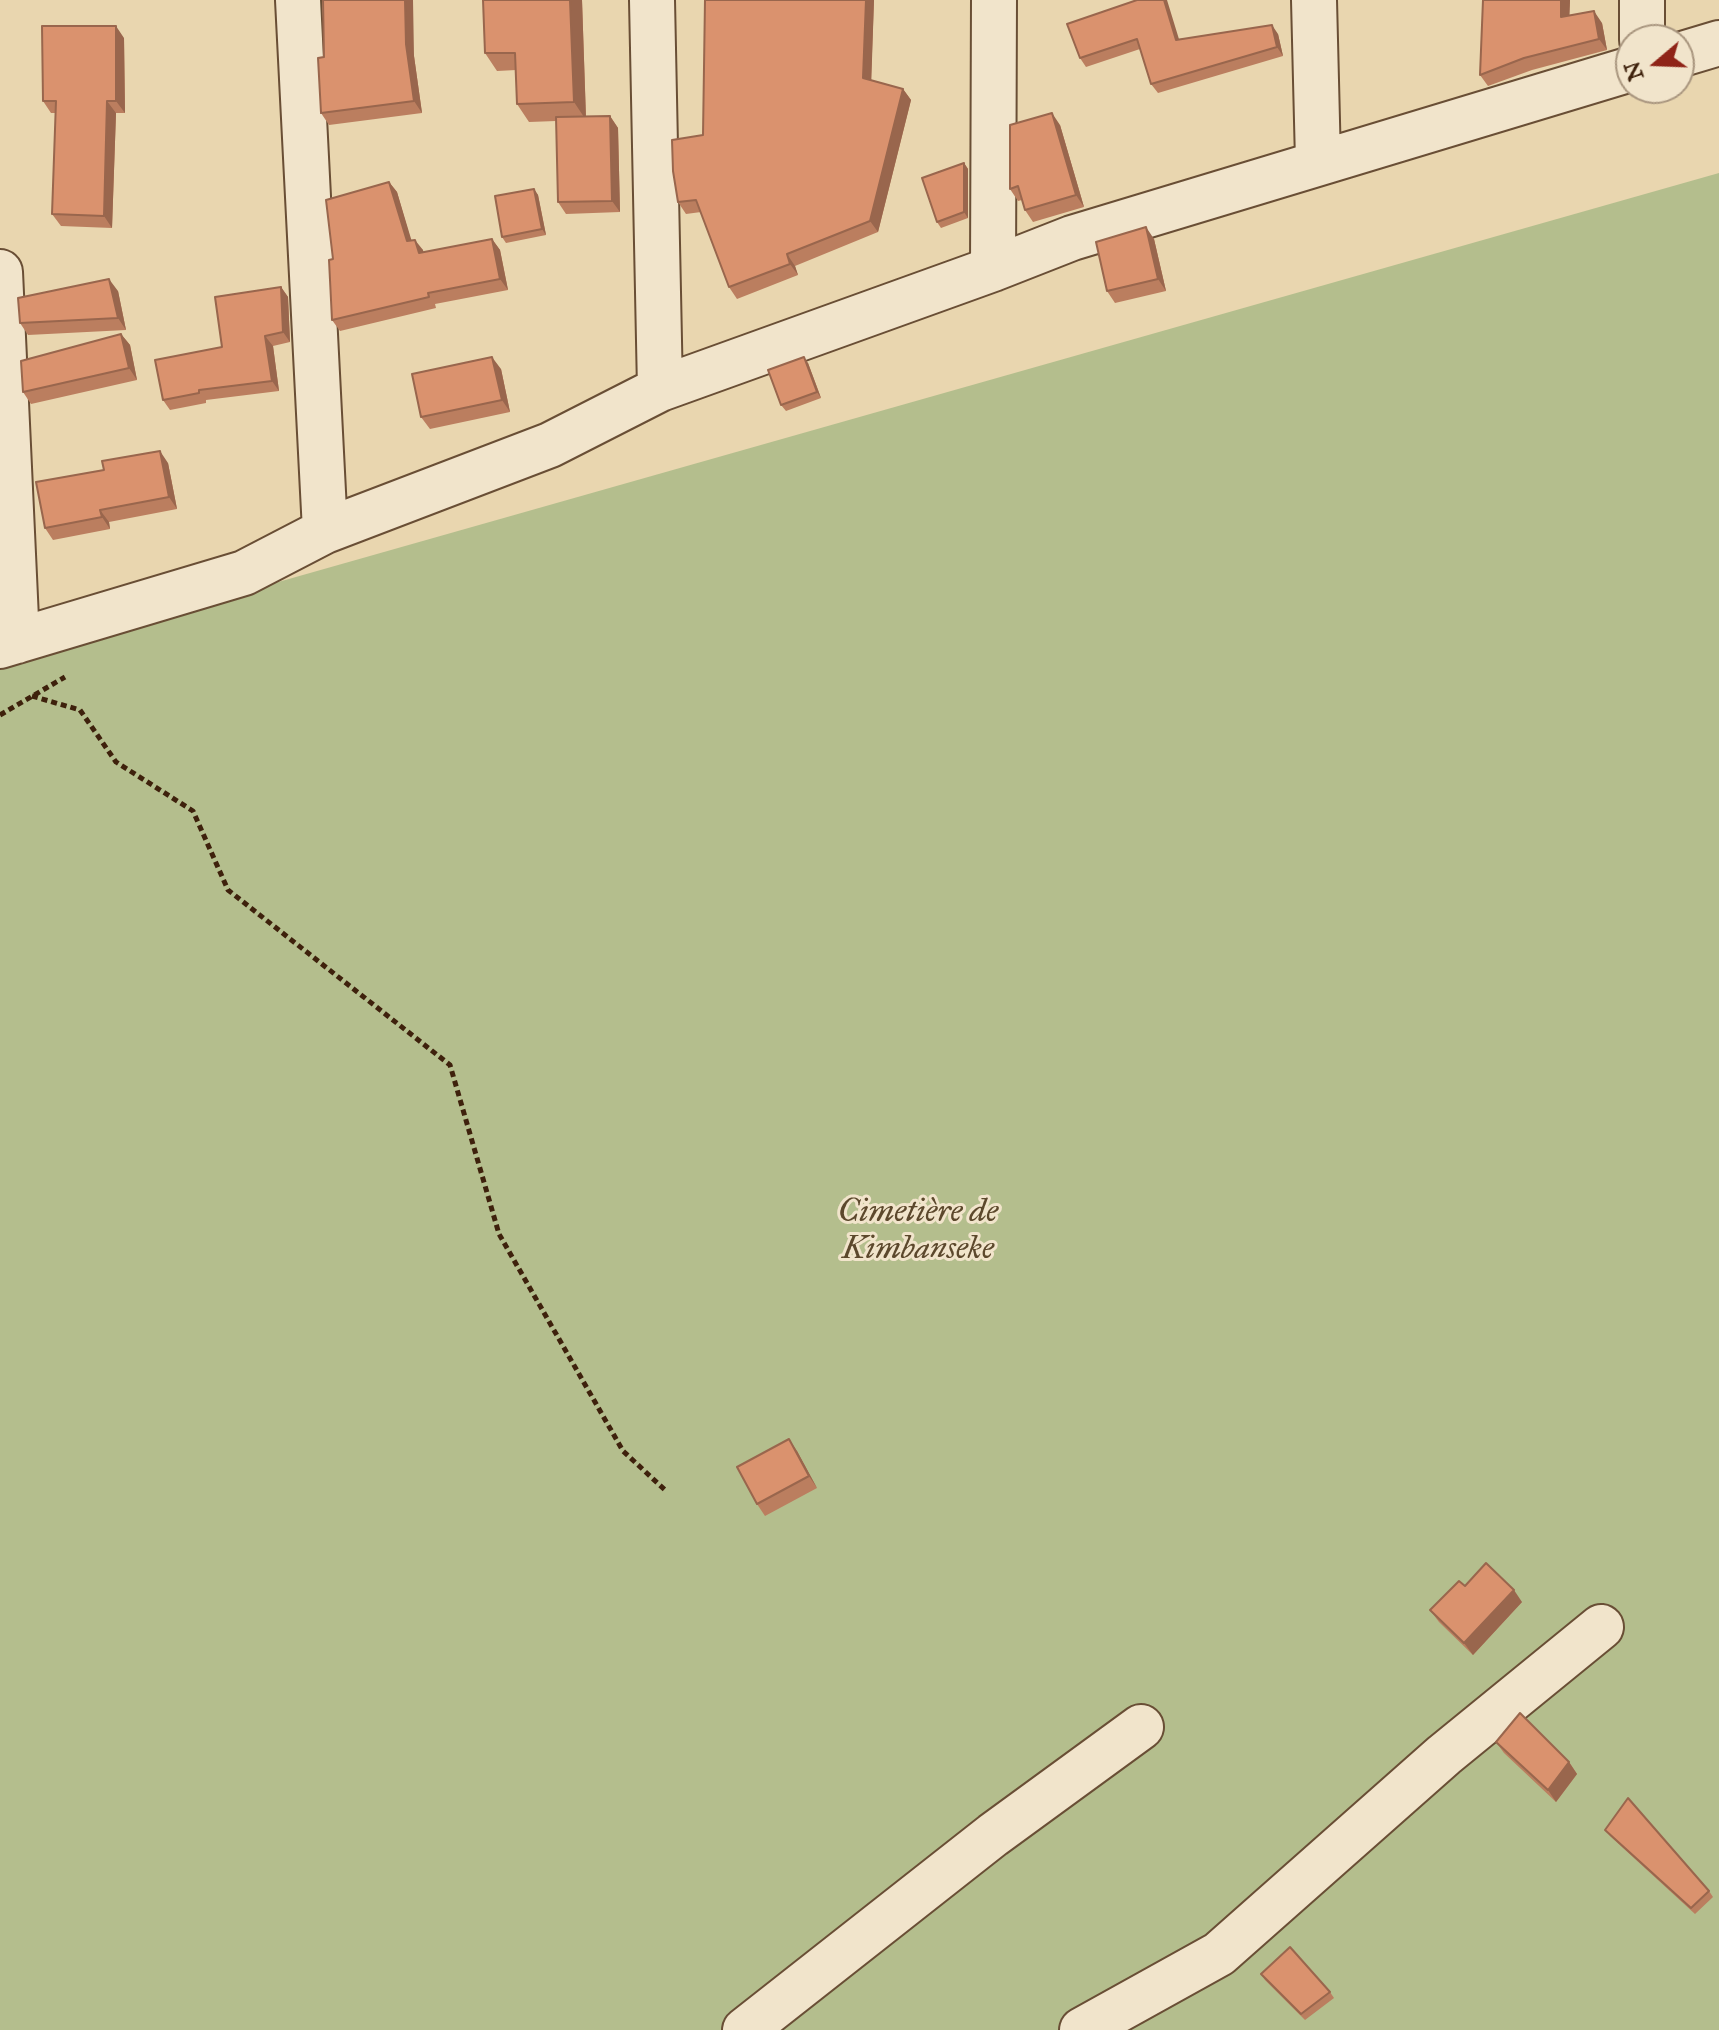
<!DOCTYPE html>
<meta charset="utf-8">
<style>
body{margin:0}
#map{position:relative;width:1719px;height:2030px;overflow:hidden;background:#e9d6af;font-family:"IM FELL Great Primer",serif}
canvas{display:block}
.north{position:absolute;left:1615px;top:24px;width:80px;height:80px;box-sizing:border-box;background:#f1e4cb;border:2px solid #a9967f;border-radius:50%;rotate:251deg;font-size:22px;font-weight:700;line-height:32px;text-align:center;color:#3e210c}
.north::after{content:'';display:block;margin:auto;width:28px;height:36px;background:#8f2418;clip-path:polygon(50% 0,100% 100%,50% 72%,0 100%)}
</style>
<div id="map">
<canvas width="1719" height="2030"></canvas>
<div class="north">N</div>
</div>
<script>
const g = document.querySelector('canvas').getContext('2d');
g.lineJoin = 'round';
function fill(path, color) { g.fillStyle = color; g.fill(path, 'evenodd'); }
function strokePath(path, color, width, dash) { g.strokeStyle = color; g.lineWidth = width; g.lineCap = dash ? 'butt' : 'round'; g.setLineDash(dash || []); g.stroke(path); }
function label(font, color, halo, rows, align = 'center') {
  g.font = font + ' "IM FELL Great Primer",serif'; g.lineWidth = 6; g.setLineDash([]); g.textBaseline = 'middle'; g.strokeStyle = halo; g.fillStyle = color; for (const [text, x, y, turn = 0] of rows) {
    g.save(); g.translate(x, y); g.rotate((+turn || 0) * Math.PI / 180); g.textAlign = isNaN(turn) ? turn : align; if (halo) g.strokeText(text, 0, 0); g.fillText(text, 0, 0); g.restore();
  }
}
const green = new Path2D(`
 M 1719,173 L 1719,2030 L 0,2030 L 0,661 Z`);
const path = new Path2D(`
 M 32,696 L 80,710 L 116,762 L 193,811 L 228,890 L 450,1065 L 499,1234 L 623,1451 L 665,1490
 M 0,715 L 65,677`);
const street = new Path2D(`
 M 298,0 L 325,531
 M 652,0 L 660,389
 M 1314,0 L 1318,161
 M 1642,0 L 1642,40
 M 1679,55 L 1719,43
 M 993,269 L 994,0
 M 0,272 L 17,641
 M 0,646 L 244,573 L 325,531 L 550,445 L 660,389 L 993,269 L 1072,238 L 1631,69
 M 745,2030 L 993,1835 L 1141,1727
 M 1082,2030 L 1219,1954 L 1444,1755 L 1601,1627`);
const wall = new Path2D(`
 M 483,0 L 582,0 L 586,117 L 610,116 L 618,128 L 620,212 L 566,214 L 558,202 L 556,121 L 529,122 L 517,104 L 516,70 L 497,71 L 485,53 Z
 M 705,0 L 874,0 L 871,80 L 903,89 L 911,100 L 878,232 L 795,266 L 798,275 L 737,299 L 729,287 L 701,212 L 686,214 L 678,202 L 703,135 Z
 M 1483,0 L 1570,0 L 1569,16 L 1602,23 L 1607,50 L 1532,70 L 1488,86 L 1480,75 Z
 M 1067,24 L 1179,39 L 1278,34 L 1283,56 L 1158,93 L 1151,84 L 1140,49 L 1086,67 L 1080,58 Z
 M 124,38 L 125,113 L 116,113 L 112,228 L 61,226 L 52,214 L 56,113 L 51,113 L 43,101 Z
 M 414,56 L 422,113 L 329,125 L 321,113 L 324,57 Z
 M 1060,125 L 1084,207 L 1033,222 L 1025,210 L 1022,200 L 1018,201 L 1010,189 Z
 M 964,163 L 968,169 L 968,218 L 941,228 L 937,222 Z
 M 389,182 L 397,192 L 411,241 L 423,250 L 423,252 L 492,239 L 500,250 L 508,290 L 435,304 L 436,308 L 340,331 L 332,320 L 333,259 Z
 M 534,189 L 538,195 L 546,235 L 506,243 L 502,237 Z
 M 1154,239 L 1166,291 L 1115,303 L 1107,291 Z
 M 281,287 L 288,297 L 290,342 L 273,346 L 279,391 L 206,400 L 206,403 L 170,410 L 163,400 L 222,347 Z
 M 118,291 L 126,330 L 28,335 L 20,323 Z
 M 121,334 L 130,345 L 137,380 L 31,404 L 23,392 Z
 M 808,363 L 821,398 L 786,411 L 781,405 Z
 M 501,369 L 510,412 L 430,429 L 421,417 Z
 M 168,463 L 177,509 L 109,522 L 110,529 L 53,540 L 45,528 Z
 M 797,1451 L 817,1488 L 765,1516 L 757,1504 Z
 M 1465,1586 L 1522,1602 L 1473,1655 L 1439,1622 L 1430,1610 Z
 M 1496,1742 L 1569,1762 L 1577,1774 L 1556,1802 L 1504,1753 Z
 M 1605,1830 L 1709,1891 L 1713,1897 L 1695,1914 L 1610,1836 Z
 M 1261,1974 L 1330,1992 L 1334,1998 L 1305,2020 L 1265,1980 Z`);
const shadedWall = new Path2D(`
 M 405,0 L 413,0 L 414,56 L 422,113 L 414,101 L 406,44 Z
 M 570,0 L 582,0 L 586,120 L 574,102 Z
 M 866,0 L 874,0 L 871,89 L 863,78 Z
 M 1164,0 L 1167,0 L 1182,49 L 1176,40 Z
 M 1561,0 L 1570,0 L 1569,29 L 1561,17 Z
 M 1594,11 L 1602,23 L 1607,50 L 1599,39 Z
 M 1272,25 L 1278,34 L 1283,56 L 1277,47 Z
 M 116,26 L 124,38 L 125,113 L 116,101 Z
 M 903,89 L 911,100 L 878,232 L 870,221 Z
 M 107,101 L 116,113 L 112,228 L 104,216 Z
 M 1052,113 L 1060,125 L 1084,207 L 1076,195 Z
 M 610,116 L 618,128 L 620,212 L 612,201 Z
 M 964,163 L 968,169 L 968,218 L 964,212 Z
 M 389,182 L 397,192 L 415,252 L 407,241 Z
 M 534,189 L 538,195 L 546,235 L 542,229 Z
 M 1146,227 L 1154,239 L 1166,291 L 1158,279 Z
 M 492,239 L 500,250 L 508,290 L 500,279 Z
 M 415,240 L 423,250 L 426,264 L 419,253 Z
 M 787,254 L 795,266 L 798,275 L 790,264 Z
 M 109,279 L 118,291 L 126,330 L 118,318 Z
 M 281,287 L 288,297 L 290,342 L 283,332 Z
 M 121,334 L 130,345 L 137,380 L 129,368 Z
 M 265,336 L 273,346 L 279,391 L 272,381 Z
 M 492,357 L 501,369 L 510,412 L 502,400 Z
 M 804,357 L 808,363 L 821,398 L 817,392 Z
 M 160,451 L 168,463 L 177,509 L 169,497 Z
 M 100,510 L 109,522 L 110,529 L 102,517 Z
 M 789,1439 L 797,1451 L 817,1488 L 809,1476 Z
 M 1514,1590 L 1522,1602 L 1473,1655 L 1464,1643 Z
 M 1569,1762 L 1577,1774 L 1556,1802 L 1548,1790 Z`);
const building = new Path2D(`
 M 323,0 L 405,0 L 406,44 L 414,101 L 321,113 L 318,58 L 324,57 Z
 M 483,0 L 570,0 L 574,102 L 517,104 L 515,53 L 485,53 Z
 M 705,0 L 866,0 L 863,78 L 903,89 L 870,221 L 787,254 L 790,264 L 729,287 L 696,200 L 678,202 L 673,171 L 672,140 L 703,135 Z
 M 1137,0 L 1164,0 L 1176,40 L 1272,25 L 1277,47 L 1151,84 L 1137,39 L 1080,58 L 1067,24 Z
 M 1483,0 L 1561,0 L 1561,17 L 1594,11 L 1599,39 L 1524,58 L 1480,75 Z
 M 42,26 L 116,26 L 116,101 L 107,101 L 104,216 L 52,214 L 56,101 L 43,101 Z
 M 1052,113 L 1076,195 L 1025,210 L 1018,186 L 1010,189 L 1010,125 Z
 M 610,116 L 612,201 L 558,202 L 556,117 Z
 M 964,163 L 964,212 L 937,222 L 922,178 Z
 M 389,182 L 407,241 L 415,240 L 419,253 L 492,239 L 500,279 L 428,293 L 429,297 L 332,320 L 329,260 L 333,259 L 326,200 Z
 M 534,189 L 542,229 L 502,237 L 495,196 Z
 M 1146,227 L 1158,279 L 1107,291 L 1096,242 Z
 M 109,279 L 118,318 L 20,323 L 18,298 Z
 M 281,287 L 283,332 L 265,336 L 272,381 L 199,390 L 199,393 L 163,400 L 155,360 L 222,347 L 215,297 Z
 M 121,334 L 129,368 L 23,392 L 21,361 Z
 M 492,357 L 502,400 L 421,417 L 412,374 Z
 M 804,357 L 817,392 L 781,405 L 768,370 Z
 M 160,451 L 169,497 L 100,510 L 102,517 L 45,528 L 36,482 L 104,470 L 102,461 Z
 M 789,1439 L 809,1476 L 757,1504 L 737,1467 Z
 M 1486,1563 L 1514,1590 L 1464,1643 L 1430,1610 L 1459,1581 L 1465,1586 Z
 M 1520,1713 L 1569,1762 L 1548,1790 L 1496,1742 Z
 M 1628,1798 L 1709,1891 L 1691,1908 L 1605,1830 Z
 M 1290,1947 L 1330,1992 L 1301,2014 L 1261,1974 Z`);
const parkNames = [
 ["Cimetière de",918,1213],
 ["Kimbanseke",918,1250]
];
fill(green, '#b4be8d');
strokePath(street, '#694e35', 48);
strokePath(path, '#3e210c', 5, [6, 4]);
strokePath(street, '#f1e4cb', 44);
fill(wall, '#bb7e5f');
fill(shadedWall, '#99664d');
fill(building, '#da926e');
strokePath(building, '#99664d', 2);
label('italic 32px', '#5c482c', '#f1e4cb', parkNames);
</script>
